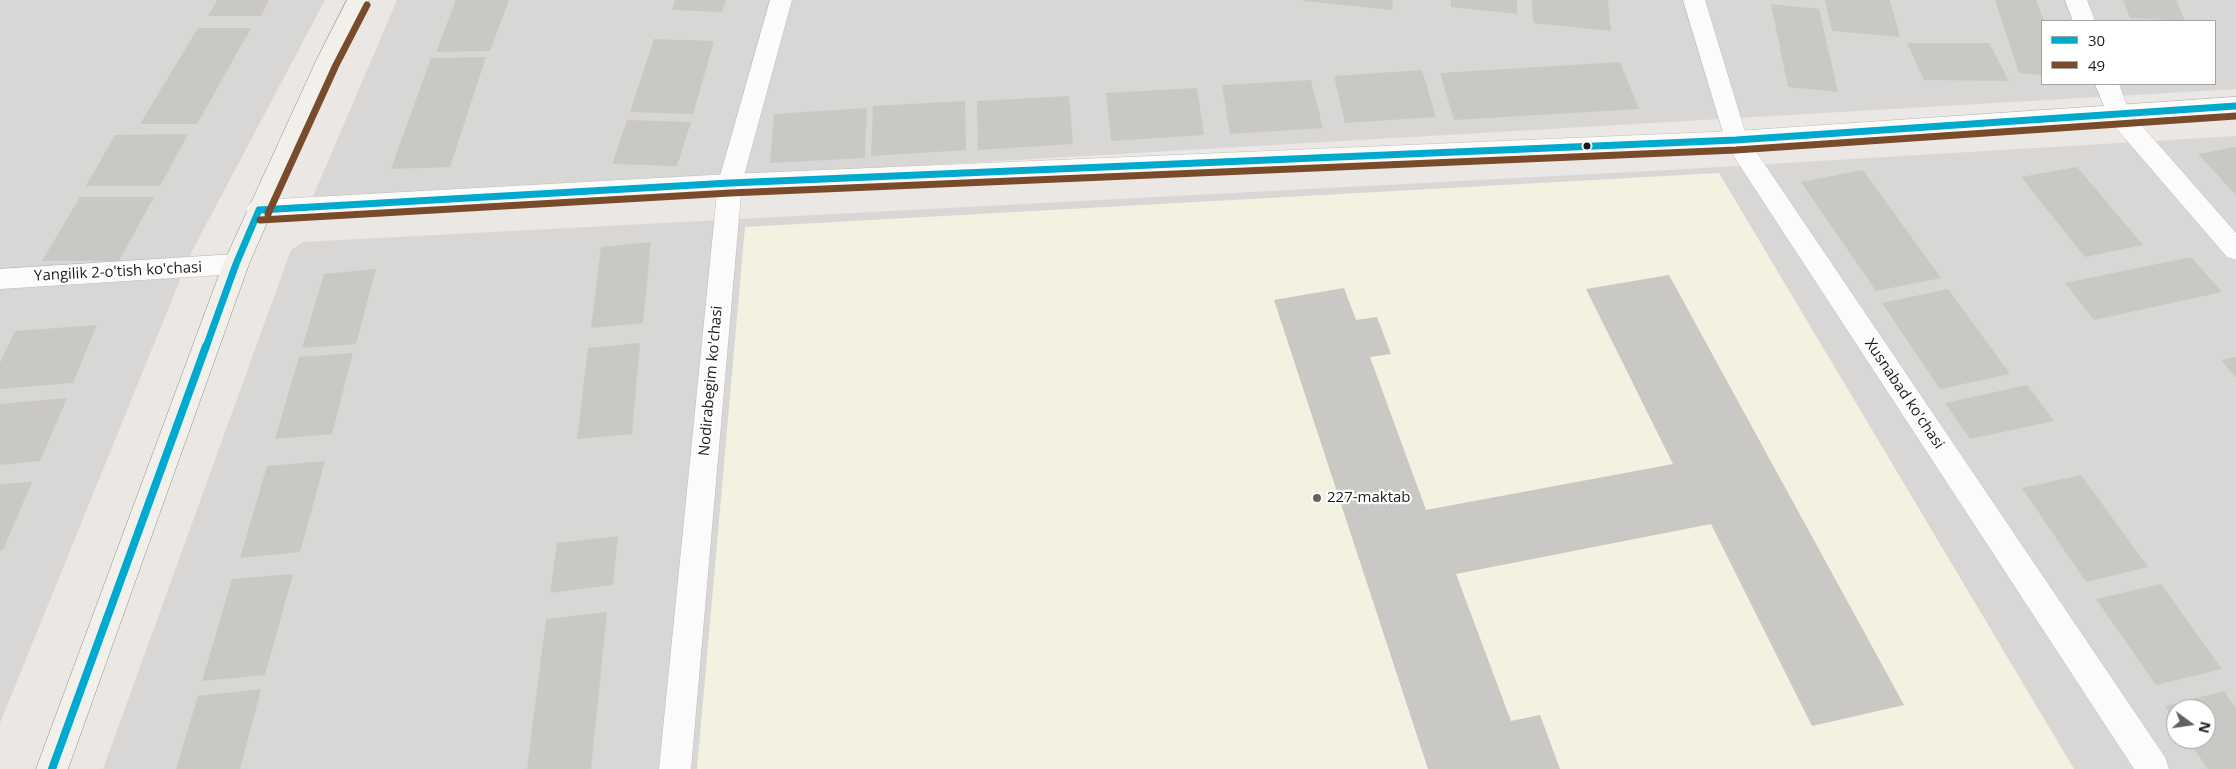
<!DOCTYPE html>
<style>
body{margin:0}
#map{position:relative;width:2236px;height:769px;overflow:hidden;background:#eae7e4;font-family:"Open Sans",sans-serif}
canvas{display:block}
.legend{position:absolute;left:2041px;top:20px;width:175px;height:65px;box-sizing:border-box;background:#fff;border:1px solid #a4a4a4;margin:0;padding:6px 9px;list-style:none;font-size:15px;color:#1b1b1b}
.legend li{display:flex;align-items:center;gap:10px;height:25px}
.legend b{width:25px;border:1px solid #a4a4a4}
.north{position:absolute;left:2166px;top:699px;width:50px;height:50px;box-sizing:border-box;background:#fff;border:1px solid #a4a4a4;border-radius:50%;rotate:104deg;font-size:14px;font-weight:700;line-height:20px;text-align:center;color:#1b1b1b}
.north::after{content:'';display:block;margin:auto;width:18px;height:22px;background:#636261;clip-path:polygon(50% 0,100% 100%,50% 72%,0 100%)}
</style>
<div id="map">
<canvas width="2236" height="769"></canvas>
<ul class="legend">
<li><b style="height:6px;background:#00a9ce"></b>30</li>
<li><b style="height:6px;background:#7a4b2a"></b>49</li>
</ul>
<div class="north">N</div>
</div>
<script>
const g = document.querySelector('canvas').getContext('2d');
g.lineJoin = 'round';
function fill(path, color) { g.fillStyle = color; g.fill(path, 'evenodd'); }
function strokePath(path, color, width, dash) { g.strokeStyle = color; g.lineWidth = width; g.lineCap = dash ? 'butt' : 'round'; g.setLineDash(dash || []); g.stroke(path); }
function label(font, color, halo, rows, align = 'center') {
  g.font = font + ' "Open Sans",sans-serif'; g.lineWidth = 4.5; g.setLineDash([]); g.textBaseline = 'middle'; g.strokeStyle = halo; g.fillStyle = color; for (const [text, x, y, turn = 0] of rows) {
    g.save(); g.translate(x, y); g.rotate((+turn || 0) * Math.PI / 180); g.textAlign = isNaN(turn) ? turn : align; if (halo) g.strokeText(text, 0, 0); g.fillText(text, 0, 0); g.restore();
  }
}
const residential = new Path2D(`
 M 0,0 L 325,0 L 191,253 L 0,723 Z
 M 397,0 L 2236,0 L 2236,89 L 311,201 ZM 2042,21 L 2215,21 L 2215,84 L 2042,84 Z
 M 2236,136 L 2236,769 L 103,769 L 291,250 L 303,242 L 1669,170 ZM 2176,709 L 2206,709 L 2206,739 L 2176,739 Z`);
const education = new Path2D(`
 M 1719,173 L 2074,769 L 697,769 L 745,227 Z`);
const building = new Path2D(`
 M 217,0 L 269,0 L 261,16 L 208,16 Z
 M 456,0 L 509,0 L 490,51 L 436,52 Z
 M 675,0 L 726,0 L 722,12 L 672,10 Z
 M 1303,0 L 1393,0 L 1392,10 L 1303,1 Z
 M 1451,0 L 1517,0 L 1517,14 L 1451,7 Z
 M 1532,0 L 1608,0 L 1611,31 L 1533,23 Z
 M 1825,0 L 1890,0 L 1900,37 L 1832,31 Z
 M 1995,0 L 2036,0 L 2044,21 L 2042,21 L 2042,75 L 2019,73 Z
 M 2123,0 L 2176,0 L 2185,21 L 2130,18 Z
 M 1771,4 L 1819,9 L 1838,92 L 1788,87 Z
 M 198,28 L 251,28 L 197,124 L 140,124 Z
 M 654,39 L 714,41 L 693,114 L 630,112 Z
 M 1907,43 L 1989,43 L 2009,81 L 1924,80 Z
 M 486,57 L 450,167 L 391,169 L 431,58 Z
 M 1620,62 L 1639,109 L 1454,120 L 1440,73 Z
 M 1422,70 L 1436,117 L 1345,123 L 1334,76 Z
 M 1311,80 L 1323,128 L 1230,134 L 1222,85 Z
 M 1197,88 L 1204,135 L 1111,141 L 1106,93 Z
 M 1069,96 L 1073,144 L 978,150 L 977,101 Z
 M 965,101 L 966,150 L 871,156 L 873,106 Z
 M 867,108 L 865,158 L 770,163 L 774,114 Z
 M 627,120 L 691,122 L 677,166 L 612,164 Z
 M 188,134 L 160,186 L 86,186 L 115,135 Z
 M 2235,147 L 2236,148 L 2236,195 L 2198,154 Z
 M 2077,167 L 2143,245 L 2085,257 L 2021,177 Z
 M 1863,170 L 1941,278 L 1876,291 L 1801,182 Z
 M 80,197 L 154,197 L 119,261 L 42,261 Z
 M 651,242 L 643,323 L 591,328 L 601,247 Z
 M 2191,257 L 2222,292 L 2094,320 L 2065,283 Z
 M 376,269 L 356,344 L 302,348 L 324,274 Z
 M 1669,275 L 1904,705 L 1812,726 L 1711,524 L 1456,574 L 1511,721 L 1540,715 L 1560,769 L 1428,769 L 1274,300 L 1344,288 L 1356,320 L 1377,317 L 1391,354 L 1370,357 L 1426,510 L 1673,464 L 1586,289 Z
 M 1948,289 L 2010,374 L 1940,389 L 1882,303 Z
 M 97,325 L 73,383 L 0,389 L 0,363 L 15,331 Z
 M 640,343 L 632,434 L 577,439 L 588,348 Z
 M 353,353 L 332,434 L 275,439 L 299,357 Z
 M 2236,357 L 2236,378 L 2221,360 Z
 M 2027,385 L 2054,421 L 1970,439 L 1945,403 Z
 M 67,398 L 40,461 L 0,465 L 0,404 Z
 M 325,461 L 300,552 L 240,558 L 267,466 Z
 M 2081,475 L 2148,567 L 2086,582 L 2022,488 Z
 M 32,482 L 3,550 L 0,550 L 0,484 Z
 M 618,536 L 613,585 L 550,593 L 557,543 Z
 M 293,574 L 265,675 L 202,681 L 232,579 Z
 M 2161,584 L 2222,669 L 2156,685 L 2096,599 Z
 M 607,612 L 591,769 L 527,769 L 546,619 Z
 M 261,689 L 240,769 L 176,769 L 198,696 Z
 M 2224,691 L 2236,708 L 2236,769 L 2208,769 L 2187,739 L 2206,739 L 2206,709 L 2176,709 L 2176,723 L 2165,706 Z`);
const minor = new Path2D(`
 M 770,0 L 792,0 L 742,183 L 691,769 L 659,769 L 718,183 Z
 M 1683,0 L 1705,0 L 1747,138 L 2165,757 L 2169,769 L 2134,769 L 1727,146 Z
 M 2065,0 L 2087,0 L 2095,21 L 2073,21 Z
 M 2095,84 L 2119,84 L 2129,111 L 2236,233 L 2236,260 L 2227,257 L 2110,121 Z
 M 236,254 L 245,257 L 249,264 L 245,271 L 236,274 L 0,289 L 0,269 Z`);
const tertiary = new Path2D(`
 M 2236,97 L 2236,115 L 1736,149 L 730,192 L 259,220 L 250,217 L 246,210 L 250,203 L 259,200 L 730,174 L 1736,131 Z`);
const secondary = new Path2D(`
 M 347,0 L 369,0 L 338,61 L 249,264 L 68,769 L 36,769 L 223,264 L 316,61 Z`);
const bus1Far1 = new Path2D(`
 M 259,210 L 730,183 L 1736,140 L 2236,106
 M 206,347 L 236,264 L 259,210`);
const bus1 = new Path2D(`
 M 52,769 L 206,346`);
const bus2 = new Path2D(`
 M 268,214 L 336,65 L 367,5
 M 260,220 L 730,193 L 1736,150 L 2236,116`);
const markers = [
 [1587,146,4.5,"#1b1b1b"],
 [1317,498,5,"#636261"]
];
const streetNames = [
 ["Yangilik 2-o'tish ko'chasi",118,272,-3],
 ["Nodirabegim ko'chasi",711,381,-85],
 ["Xusnabad ko'chasi",1904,394,56]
];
const poiNames = [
 ["227-maktab",1327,498]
];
fill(residential, '#d9d7d5');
fill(education, '#f3f1e0');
fill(building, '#cac8c5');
strokePath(minor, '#bfbebc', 1);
strokePath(tertiary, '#bfbebc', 1);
strokePath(secondary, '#90907e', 1);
fill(minor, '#fcfbfb');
fill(tertiary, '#fcfbfb');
fill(secondary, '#f1f0ea');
strokePath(bus1Far1, '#00a9ce', 7);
strokePath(bus1, '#00a9ce', 8);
strokePath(bus2, '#7a4b2a', 7);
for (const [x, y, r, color] of markers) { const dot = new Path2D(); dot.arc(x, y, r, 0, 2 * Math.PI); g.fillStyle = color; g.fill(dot); strokePath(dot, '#fff', 2); }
label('15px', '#1b1b1b', '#fff', streetNames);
label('15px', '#1b1b1b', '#fff', poiNames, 'left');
</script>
